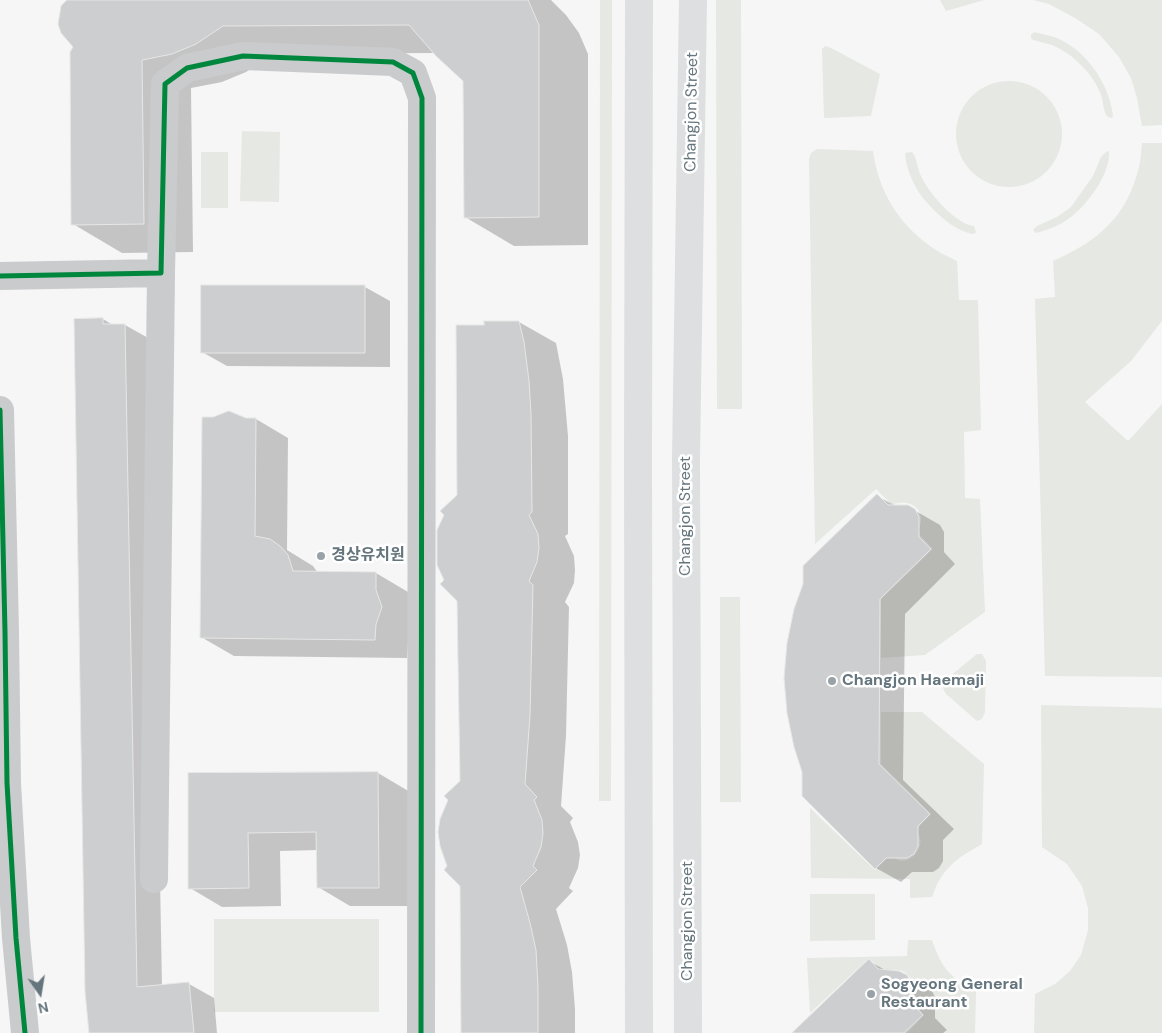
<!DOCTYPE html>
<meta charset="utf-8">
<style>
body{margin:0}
#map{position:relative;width:1162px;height:1033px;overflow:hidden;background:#f6f6f6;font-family:"DM Sans",sans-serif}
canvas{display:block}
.north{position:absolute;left:15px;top:968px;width:50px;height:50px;-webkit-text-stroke:4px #fff;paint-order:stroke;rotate:167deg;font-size:14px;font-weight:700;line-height:20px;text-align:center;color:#65757d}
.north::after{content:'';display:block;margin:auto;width:18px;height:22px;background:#65757d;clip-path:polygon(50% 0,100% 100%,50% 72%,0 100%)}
</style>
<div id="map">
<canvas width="1162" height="1033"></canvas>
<div class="north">N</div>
</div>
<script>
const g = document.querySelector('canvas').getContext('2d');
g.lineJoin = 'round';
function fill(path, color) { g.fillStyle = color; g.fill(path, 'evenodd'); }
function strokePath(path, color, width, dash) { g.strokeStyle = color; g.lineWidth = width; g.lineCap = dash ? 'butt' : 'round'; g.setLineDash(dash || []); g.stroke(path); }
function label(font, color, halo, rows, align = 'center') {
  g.font = font + ' "DM Sans","Noto Sans KR",sans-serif'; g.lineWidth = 5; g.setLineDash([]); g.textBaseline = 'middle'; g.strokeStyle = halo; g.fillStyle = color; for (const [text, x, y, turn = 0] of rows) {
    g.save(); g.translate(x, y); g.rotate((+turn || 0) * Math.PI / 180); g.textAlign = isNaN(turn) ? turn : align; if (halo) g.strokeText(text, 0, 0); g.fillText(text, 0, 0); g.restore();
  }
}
const green = new Path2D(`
 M 600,0 L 612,0 L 611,801 L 599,801 Z
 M 716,0 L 741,0 L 742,409 L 717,409 Z
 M 940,0 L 984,0 L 946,11 Z
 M 1033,0 L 1162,0 L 1162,125 L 1142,126 L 1137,98 L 1131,78 L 1119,57 L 1099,34 L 1075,18 L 1049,4 Z
 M 1034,32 C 1041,34 1048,35 1054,37 C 1085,48 1109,83 1113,115 L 1112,118 L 1108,117 L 1106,115 C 1103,108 1103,99 1100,92 C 1091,72 1073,54 1052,45 C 1046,43 1040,42 1033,40 L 1031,38 L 1031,35 Z
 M 825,46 L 831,48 L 880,74 L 871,116 L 824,118 L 822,49 Z
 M956 134a53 53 0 1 1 106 0a53 53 0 1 1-106 0Z
 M 242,131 L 280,132 L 279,202 L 240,201 Z
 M 1142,143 L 1162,143 L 1162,321 L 1131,361 L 1085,402 L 1128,441 L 1162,404 L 1162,677 L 1045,676 L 1035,299 L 1055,297 L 1053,261 C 1098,241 1127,217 1139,167 C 1141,159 1141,151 1142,143 Z
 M 817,149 L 873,151 C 878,190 898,223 930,246 C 938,252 948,257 957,261 L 959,300 L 978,300 L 981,430 L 964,432 L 965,498 L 980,499 L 985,612 L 925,655 L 881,658 L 881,599 L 933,549 L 917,532 C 929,513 912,496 892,505 L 876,489 L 815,544 L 809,159 L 811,153 Z
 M 1109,151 C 1111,173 1088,204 1071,217 C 1061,225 1048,230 1036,233 L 1033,230 L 1037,226 L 1057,217 L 1071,207 L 1093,176 L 1101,157 L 1106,152 Z
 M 201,152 L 228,152 L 228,208 L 201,208 Z
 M 912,152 C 917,158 917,167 920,174 C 927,191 955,224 974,226 L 976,232 L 974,234 C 954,232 931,209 920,194 C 912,182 906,167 905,153 Z
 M 720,597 L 740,597 L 741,802 L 720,802 Z
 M 977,654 L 982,654 L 986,661 L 985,712 L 982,719 L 977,721 L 946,694 C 943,689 942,686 944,681 Z
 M 1041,705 L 1162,708 L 1162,1033 L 1034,1033 L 1035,994 L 1055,984 L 1070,971 L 1081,955 L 1088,930 L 1088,908 L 1082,886 L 1067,864 L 1042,847 Z
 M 881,712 L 922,712 L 984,764 L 982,844 C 966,853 950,862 940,879 C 936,884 935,891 932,897 L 910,898 L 910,879 L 811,878 L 810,808 L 875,870 L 891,855 C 893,857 895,859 898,860 C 910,864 923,850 920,838 C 920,837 917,831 916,830 L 931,814 L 881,764 Z
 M 810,894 L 875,894 L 875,940 L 810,941 Z
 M 214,919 L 379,919 L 379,1012 L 214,1012 Z
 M 908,940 L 932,940 C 942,969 949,976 976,992 L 975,1033 L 907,1033 L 924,1015 L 908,997 C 919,978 903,963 883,973 L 869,958 L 810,1013 L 807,958 L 907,956 Z`);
const shadow = new Path2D(`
 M 69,0 L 551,0 L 566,15 L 579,33 L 588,54 L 588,245 L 514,246 L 465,217 L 465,81 L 434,53 L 273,54 L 246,72 L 222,82 L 191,88 L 193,252 L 122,253 L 73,224 L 74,47 Z
 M 365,287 L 390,301 L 390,367 L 227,366 L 202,352 Z
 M 103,319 L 113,325 L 125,325 L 150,339 L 162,986 L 189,984 L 214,998 L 217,1033 L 90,1033 Z
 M 519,322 L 556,343 L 563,379 L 568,436 L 568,534 L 565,536 L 574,556 L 575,570 L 574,583 L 565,602 L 569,607 L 566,736 L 561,806 L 573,818 L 570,822 L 578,842 L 580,855 L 578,868 L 569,888 L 573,891 L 556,909 L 567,945 L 572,972 L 575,1009 L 575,1033 L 462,1033 L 462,781 L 458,601 L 445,580 L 485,326 Z
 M 246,419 L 256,419 L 288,438 L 287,550 L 313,566 L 318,573 L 376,573 L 408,592 L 414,626 L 408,643 L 407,658 L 234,656 L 201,637 Z
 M 877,496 L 896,506 L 907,506 L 940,525 L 944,532 L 944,552 L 955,564 L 905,614 L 903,780 L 954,829 L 943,840 L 943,861 L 939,868 L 933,872 L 912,872 L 901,882 L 876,868 L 803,796 Z
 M 378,773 L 410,792 L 411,906 L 350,906 L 318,887 L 318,850 L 280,851 L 281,906 L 222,907 L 190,888 L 189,774 Z
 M 869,961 L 887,971 L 899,972 L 932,991 L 935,997 L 935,1018 L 947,1030 L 943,1033 L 795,1033 Z`);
const building = new Path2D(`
 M 67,0 L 528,0 L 539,25 L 539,217 L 464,218 L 463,81 L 436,56 L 409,25 L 223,26 L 196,44 L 172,54 L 142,60 L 144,224 L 71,225 L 70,52 L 73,47 L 61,33 L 58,24 L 61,6 Z
 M 201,285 L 365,285 L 365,353 L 201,353 Z
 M 103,318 L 103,324 L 125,324 L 137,987 L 189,982 L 194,1033 L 89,1033 L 85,992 L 74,319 Z
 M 484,321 L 519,321 L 524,342 L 529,381 L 531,414 L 532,512 L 529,515 L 538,534 L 539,548 L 537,562 L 529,581 L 533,585 L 530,715 L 525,784 L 537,797 L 534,800 L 542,820 L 543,833 L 541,847 L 533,866 L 537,870 L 520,887 L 530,923 L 536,950 L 538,987 L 538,1033 L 461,1033 L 460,886 L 444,870 L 447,866 L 440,846 L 438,832 L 440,819 L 448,800 L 444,796 L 460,781 L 457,601 L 440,584 L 444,580 L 437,565 L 437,530 L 444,515 L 440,511 L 457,495 L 456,325 L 484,325 Z
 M 229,411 L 246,418 L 256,418 L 255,536 L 270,539 L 280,546 L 288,555 L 293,571 L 376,572 L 376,590 L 382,607 L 376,624 L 375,640 L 200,638 L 202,417 L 213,417 Z
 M 877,494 L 888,505 L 908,505 L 915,509 L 919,517 L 919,537 L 931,549 L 880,599 L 879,764 L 930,814 L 918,826 L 918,846 L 914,854 L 907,858 L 886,858 L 875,869 L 802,796 L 802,772 L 794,747 L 787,713 L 784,678 L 787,643 L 794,609 L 803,584 L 803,566 Z
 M 378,772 L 379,888 L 317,888 L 316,832 L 248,833 L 249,888 L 188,889 L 188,773 Z
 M 869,959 L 878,969 L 899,971 L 907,975 L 911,982 L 911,1002 L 923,1015 L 904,1033 L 792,1033 Z`);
const minor = new Path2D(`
 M 0,276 L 161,273 L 165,84 L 187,68 L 243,56 L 393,62 L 413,73 L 422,98 L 421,1033
 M 0,410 L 5,632 L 7,783 L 16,938 L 25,1033
 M 154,879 L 161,273`);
const major = new Path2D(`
 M 639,0 L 638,458 L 639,1033
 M 688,1033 L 686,459 L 693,0`);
const cycleway = new Path2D(`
 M 0,276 L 161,273 L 165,84 L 187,68 L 243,56 L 393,62 L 413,73 L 422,98 L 421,1033
 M 0,410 L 5,632 L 7,783 L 16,938 L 25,1033`);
const markers = [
 [321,556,5,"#98a2a7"],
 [832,681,5,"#98a2a7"],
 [871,994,5,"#98a2a7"]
];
const streetNames = [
 ["Changjon Street",692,112,-89],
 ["Changjon Street",686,516,-90],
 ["Changjon Street",688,921,-90]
];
const poiNames = [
 ["경상유치원",331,556],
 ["Changjon Haemaji",842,681],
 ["Sogyeong General",881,985],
 ["Restaurant",881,1003]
];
fill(green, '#e6e8e3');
fill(shadow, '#0003');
fill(building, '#cdcecf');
strokePath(building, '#e6e6e6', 1);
strokePath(minor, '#c9cbcc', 28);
strokePath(major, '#dedfe0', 28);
strokePath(cycleway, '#00873e', 5);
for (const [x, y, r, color] of markers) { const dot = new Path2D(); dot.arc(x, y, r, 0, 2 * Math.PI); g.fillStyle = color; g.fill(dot); strokePath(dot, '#fff', 2); }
label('16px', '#65757d', '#fff', streetNames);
label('bold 16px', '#65757d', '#fff', poiNames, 'left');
</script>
